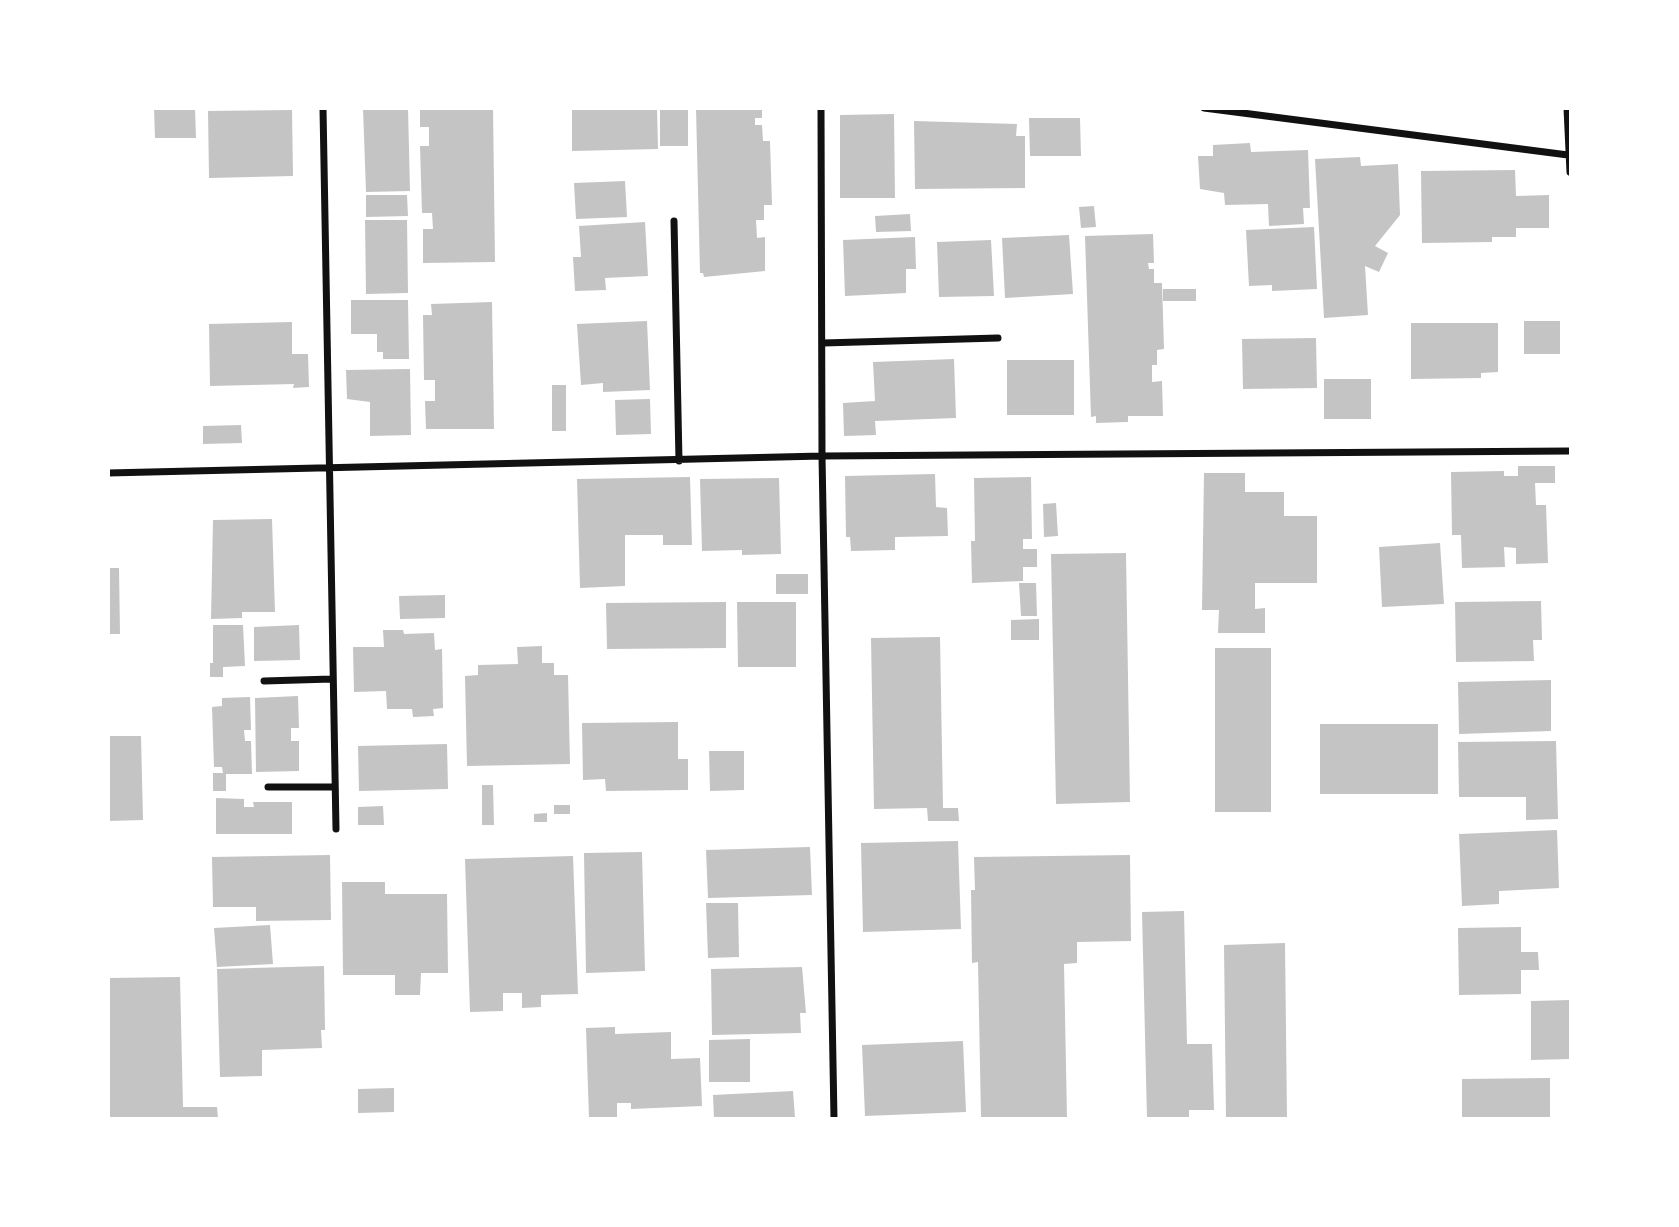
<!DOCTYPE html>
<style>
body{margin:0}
#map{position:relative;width:1679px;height:1227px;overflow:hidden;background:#fff;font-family:"Archivo Narrow",sans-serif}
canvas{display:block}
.frame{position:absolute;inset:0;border:110px solid #fff;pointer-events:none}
</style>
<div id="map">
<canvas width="1679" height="1227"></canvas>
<div class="frame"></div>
</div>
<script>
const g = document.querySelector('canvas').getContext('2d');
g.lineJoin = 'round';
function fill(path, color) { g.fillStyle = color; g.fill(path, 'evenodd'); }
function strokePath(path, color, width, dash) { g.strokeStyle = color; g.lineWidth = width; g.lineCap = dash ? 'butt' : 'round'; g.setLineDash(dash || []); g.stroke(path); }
const building = new Path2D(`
 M 154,108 L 195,108 L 196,138 L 155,138 Z
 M 363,108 L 408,108 L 410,191 L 366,192 Z
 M 420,108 L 493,108 L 495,262 L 423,263 L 423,229 L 433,229 L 432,213 L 422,213 L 420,146 L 429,146 L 429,127 L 420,127 Z
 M 572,108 L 657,108 L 658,149 L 572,151 Z
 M 660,108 L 688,108 L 688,146 L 660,146 Z
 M 696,108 L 762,108 L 762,118 L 755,118 L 755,125 L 762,125 L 763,141 L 770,141 L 772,205 L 764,205 L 764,220 L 756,220 L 757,238 L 765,237 L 765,271 L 704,277 L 703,273 L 700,273 Z
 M 292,110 L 293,176 L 209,178 L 208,111 Z
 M 894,114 L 895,198 L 840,198 L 840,115 Z
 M 1029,118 L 1080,118 L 1081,156 L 1030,156 Z
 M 914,121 L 1017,124 L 1016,136 L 1025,136 L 1025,188 L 915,189 Z
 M 1250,143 L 1251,152 L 1308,150 L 1310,208 L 1303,208 L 1304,224 L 1269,226 L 1268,204 L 1225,205 L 1224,193 L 1200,189 L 1198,156 L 1213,156 L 1213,145 Z
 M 1360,157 L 1361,166 L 1398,164 L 1400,215 L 1375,246 L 1388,253 L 1379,272 L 1365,266 L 1368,315 L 1324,318 L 1315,159 Z
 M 1515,170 L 1516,196 L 1549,195 L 1549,228 L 1516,228 L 1516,237 L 1492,237 L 1492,242 L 1422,243 L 1421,171 Z
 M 625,181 L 627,217 L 576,219 L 574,183 Z
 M 366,195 L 407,195 L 408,216 L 366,217 Z
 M 1094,206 L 1096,227 L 1081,228 L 1079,207 Z
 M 910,214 L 911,231 L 876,232 L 875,216 Z
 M 365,220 L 407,220 L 408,293 L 366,294 Z
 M 645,222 L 648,276 L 605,278 L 606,290 L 575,291 L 573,257 L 581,257 L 579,226 Z
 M 1314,227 L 1317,289 L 1272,291 L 1272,285 L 1249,286 L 1246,230 Z
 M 1153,234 L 1154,263 L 1148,263 L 1149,269 L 1154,269 L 1154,283 L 1162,283 L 1164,349 L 1157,350 L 1157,365 L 1152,365 L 1152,382 L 1162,381 L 1163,416 L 1128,416 L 1128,422 L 1096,423 L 1096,416 L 1091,417 L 1085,236 Z
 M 1069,235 L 1073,294 L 1005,298 L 1002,238 Z
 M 915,237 L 916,269 L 906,269 L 906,293 L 845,296 L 843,240 Z
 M 991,240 L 994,296 L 939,297 L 937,242 Z
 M 1163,289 L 1196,289 L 1196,301 L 1163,301 Z
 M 351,300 L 408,300 L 409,359 L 383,359 L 383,352 L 377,352 L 377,334 L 351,334 Z
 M 492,302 L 494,429 L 426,429 L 425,401 L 435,401 L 435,380 L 424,380 L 423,315 L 432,315 L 431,304 Z
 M 647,321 L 650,390 L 603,392 L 603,383 L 581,385 L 577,324 Z
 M 1524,321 L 1560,321 L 1560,354 L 1524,354 Z
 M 292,322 L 292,354 L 308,354 L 309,387 L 293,388 L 294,384 L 210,386 L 209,324 Z
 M 1411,323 L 1498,323 L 1498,372 L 1481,373 L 1481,378 L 1411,379 Z
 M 1316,338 L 1317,388 L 1243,389 L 1242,339 Z
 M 954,359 L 956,418 L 875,421 L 876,435 L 844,436 L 843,403 L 875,401 L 873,362 Z
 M 1007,360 L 1074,360 L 1074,415 L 1007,415 Z
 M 410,369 L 411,435 L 370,436 L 370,402 L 347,399 L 346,370 Z
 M 1324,379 L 1371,379 L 1371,419 L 1324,419 Z
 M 552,385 L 566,385 L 566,431 L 552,431 Z
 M 650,399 L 651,434 L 616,435 L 615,400 Z
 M 241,425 L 242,443 L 203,444 L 203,426 Z
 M 1518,466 L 1555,466 L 1555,483 L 1535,483 L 1536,505 L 1546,505 L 1548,563 L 1516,564 L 1516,548 L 1504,547 L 1505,567 L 1462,568 L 1461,535 L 1452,535 L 1451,472 L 1504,471 L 1504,476 L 1518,476 Z
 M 1204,473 L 1245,473 L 1245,492 L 1284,492 L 1284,516 L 1317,516 L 1317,583 L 1255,583 L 1255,609 L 1265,608 L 1265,633 L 1218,633 L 1219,610 L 1202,610 Z
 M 935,474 L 936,507 L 947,508 L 948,536 L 895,537 L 895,550 L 851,551 L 850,537 L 846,537 L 845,476 Z
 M 690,477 L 692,545 L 663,545 L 663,535 L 625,535 L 625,586 L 580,588 L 577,479 Z
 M 1031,477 L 1032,539 L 1023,539 L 1023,549 L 1037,549 L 1037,567 L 1023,567 L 1023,581 L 972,583 L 971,541 L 975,541 L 974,478 Z
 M 779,478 L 781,554 L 742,555 L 742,550 L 702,551 L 700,479 Z
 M 1056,503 L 1058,536 L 1044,537 L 1043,504 Z
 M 272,519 L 275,612 L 242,612 L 242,618 L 211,619 L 213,520 Z
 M 1440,543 L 1444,604 L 1382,607 L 1379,547 Z
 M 1126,553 L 1130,802 L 1056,804 L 1051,554 Z
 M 108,568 L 119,568 L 120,634 L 108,634 Z
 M 776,574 L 808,574 L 808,594 L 776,594 Z
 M 1019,583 L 1036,583 L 1037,616 L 1021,616 Z
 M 445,595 L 445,618 L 400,619 L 399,596 Z
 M 1541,601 L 1542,640 L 1533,640 L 1534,661 L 1456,662 L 1455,602 Z
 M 726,602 L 726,648 L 607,649 L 606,603 Z
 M 737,602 L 796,602 L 796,667 L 738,667 Z
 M 1039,619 L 1039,640 L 1011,640 L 1011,620 Z
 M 213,625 L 243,625 L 245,666 L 223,667 L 223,677 L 210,677 L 210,663 L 213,663 Z
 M 299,625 L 300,660 L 254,661 L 254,627 Z
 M 383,630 L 403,630 L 404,634 L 434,633 L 435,650 L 442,649 L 443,708 L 433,709 L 434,716 L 413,717 L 412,709 L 387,709 L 386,691 L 354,692 L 353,647 L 384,647 Z
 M 940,637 L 943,808 L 958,808 L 959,821 L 928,821 L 927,808 L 874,809 L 871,638 Z
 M 542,646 L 542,663 L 554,663 L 554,675 L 568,675 L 570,764 L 467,766 L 465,676 L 478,675 L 478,665 L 518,664 L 517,647 Z
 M 1215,648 L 1271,648 L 1271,812 L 1215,812 Z
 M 1551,680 L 1551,731 L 1459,734 L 1458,682 Z
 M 298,696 L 299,728 L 291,728 L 291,741 L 299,741 L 299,771 L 256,772 L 255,698 Z
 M 250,697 L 251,730 L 244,730 L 245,741 L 251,741 L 252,774 L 226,774 L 226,791 L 213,791 L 213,773 L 223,773 L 222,767 L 214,767 L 212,707 L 222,706 L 222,698 Z
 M 678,722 L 678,759 L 688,759 L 688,790 L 606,791 L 605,779 L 583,780 L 582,723 Z
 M 1320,724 L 1438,724 L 1438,794 L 1320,794 Z
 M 108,736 L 141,736 L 143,820 L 108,821 Z
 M 1556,741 L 1558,819 L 1526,820 L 1526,797 L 1459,797 L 1458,742 Z
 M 447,744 L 448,789 L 359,791 L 358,746 Z
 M 709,751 L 744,751 L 744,790 L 710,791 Z
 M 482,785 L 493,785 L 494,825 L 482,825 Z
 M 216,798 L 244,799 L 244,807 L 254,807 L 253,802 L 292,802 L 292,834 L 216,834 Z
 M 554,805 L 570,805 L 570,814 L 554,814 Z
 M 383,806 L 384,825 L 358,825 L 358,807 Z
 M 547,813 L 547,822 L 534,822 L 534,814 Z
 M 1557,830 L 1559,888 L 1499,891 L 1499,904 L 1462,906 L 1459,834 Z
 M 958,841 L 961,929 L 863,932 L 861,843 Z
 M 810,847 L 812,895 L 708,898 L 706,850 Z
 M 642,852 L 645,971 L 586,973 L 584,853 Z
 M 330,855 L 331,920 L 256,921 L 256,907 L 213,907 L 212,857 Z
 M 1130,855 L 1131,941 L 1077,942 L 1077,963 L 1064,964 L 1067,1118 L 981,1118 L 978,962 L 972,963 L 971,890 L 975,890 L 974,857 Z
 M 573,856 L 578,994 L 541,995 L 541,1007 L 522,1008 L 522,993 L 503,993 L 503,1011 L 470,1012 L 465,859 Z
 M 342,882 L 385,882 L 385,894 L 447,894 L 448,973 L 421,973 L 420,995 L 395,995 L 395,975 L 343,975 Z
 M 706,903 L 738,903 L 739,957 L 708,958 Z
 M 1184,911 L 1187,1044 L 1212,1044 L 1214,1110 L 1189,1110 L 1189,1118 L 1147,1118 L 1142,912 Z
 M 270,925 L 273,964 L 217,967 L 214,928 Z
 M 1521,927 L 1521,952 L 1538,952 L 1539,970 L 1521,970 L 1521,994 L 1459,995 L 1458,928 Z
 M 1285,943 L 1287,1118 L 1226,1118 L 1224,945 Z
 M 324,966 L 325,1030 L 321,1030 L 322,1048 L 262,1050 L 262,1076 L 220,1077 L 217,969 Z
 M 802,967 L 806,1013 L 800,1013 L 801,1033 L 712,1035 L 711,969 Z
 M 180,977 L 183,1107 L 217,1107 L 218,1118 L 108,1118 L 108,978 Z
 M 1570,1000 L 1570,1059 L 1531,1060 L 1531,1001 Z
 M 615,1027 L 615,1034 L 671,1032 L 671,1059 L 700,1058 L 702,1106 L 631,1109 L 631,1103 L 617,1103 L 617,1118 L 589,1118 L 586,1028 Z
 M 750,1039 L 750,1082 L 709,1082 L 709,1040 Z
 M 963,1041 L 966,1112 L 865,1116 L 862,1045 Z
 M 1550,1078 L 1550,1118 L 1462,1118 L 1462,1079 Z
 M 394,1088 L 394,1112 L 358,1113 L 358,1089 Z
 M 793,1091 L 795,1118 L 714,1118 L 713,1095 Z`);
const minor = new Path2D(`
 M 323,108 L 336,829
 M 821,108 L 822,456 L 834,1118
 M 1204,108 L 1568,155
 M 1567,108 L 1570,172
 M 674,221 L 679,461
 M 823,343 L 998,338
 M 108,473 L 822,456 L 1570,451
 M 264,681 L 332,679
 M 268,787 L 335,787`);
fill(building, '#c4c4c4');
strokePath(minor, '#111', 7);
</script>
